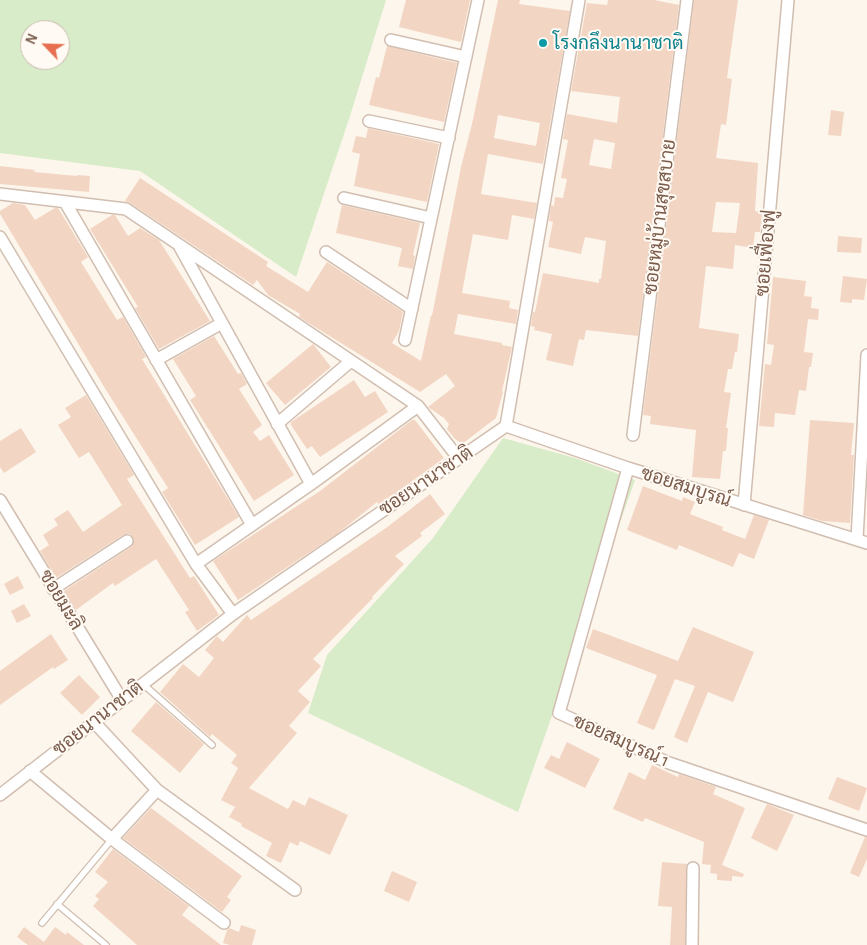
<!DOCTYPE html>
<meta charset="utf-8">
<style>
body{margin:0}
#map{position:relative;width:867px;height:945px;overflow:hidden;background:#fdf6ec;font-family:"Alegreya Sans",sans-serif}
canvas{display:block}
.north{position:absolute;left:20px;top:20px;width:50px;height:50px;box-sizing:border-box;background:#fffaf3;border:1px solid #cabbb1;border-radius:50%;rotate:294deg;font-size:14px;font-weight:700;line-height:20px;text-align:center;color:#7a5c4d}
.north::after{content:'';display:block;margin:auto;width:18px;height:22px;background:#e76f51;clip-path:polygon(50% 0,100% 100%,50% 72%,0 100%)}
</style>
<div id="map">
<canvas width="867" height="945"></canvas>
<div class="north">N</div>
</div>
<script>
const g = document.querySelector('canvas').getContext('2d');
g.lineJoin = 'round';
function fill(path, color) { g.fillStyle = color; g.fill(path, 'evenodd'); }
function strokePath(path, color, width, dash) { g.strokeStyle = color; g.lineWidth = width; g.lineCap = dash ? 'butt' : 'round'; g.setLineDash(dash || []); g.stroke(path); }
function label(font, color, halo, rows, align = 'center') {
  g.font = font + ' "Alegreya Sans",Sarabun,sans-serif'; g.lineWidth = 4; g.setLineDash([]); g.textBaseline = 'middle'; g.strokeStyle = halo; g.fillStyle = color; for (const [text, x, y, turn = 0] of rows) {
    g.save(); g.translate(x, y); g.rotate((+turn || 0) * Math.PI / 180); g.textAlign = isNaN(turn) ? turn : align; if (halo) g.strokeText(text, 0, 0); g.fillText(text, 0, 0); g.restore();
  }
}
const green = new Path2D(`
 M 0,0 L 386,0 L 349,119 L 296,277 L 140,171 L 0,153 ZM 30,30 L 60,30 L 60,60 L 30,60 Z
 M 503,438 L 575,458 L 635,480 L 518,812 L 308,713 L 327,655 L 433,538 Z`);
const building = new Path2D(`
 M 406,0 L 470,0 L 461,42 L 399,27 Z
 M 498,0 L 520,0 L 519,4 L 570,11 L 543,164 L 488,154 L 481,194 L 537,203 L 534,219 L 512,215 L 508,240 L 473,234 L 462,293 L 510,301 L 509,308 L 518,310 L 516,324 L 458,314 L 454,334 L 502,343 L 502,345 L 512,347 L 502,391 L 503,392 L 496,418 L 462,444 L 455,439 L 447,429 L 449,424 L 444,418 L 428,407 L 455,386 L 446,374 L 420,392 L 299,317 L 300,314 L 268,295 L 257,280 L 253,285 L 130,203 L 125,201 L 140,178 L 268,262 L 266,266 L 308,292 L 327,262 L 403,312 L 399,331 L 392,343 L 421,361 L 431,315 L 432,316 L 461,167 L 472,124 ZM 498,115 L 540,123 L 536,146 L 494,138 Z
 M 608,0 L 654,0 L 679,5 L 638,336 L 586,330 L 584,340 L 579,339 L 573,366 L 546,360 L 552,334 L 534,330 L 535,327 L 531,326 L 533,312 L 535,312 L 543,273 L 599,283 L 599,279 L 601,279 L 606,241 L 585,237 L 581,254 L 548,247 L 553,222 L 549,221 L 551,205 L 554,206 L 555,197 L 563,198 L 567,179 L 561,178 L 568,140 L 563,139 L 567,114 L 617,123 L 620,97 L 571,91 L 587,3 L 607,5 ZM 594,139 L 615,143 L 611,169 L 589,165 Z
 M 694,0 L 738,0 L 727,78 L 732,79 L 726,125 L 721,124 L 716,158 L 758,163 L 755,211 L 762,212 L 760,232 L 755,232 L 753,248 L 735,245 L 733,269 L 706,266 L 699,328 L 739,334 L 737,352 L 735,352 L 732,369 L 728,369 L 724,392 L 731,393 L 726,428 L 728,428 L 726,451 L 723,451 L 720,479 L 692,477 L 696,430 L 650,424 L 651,416 L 643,415 ZM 716,202 L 740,203 L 736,233 L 712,232 Z
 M 387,46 L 457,63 L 444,122 L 369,105 L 376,77 L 379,78 Z
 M 831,110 L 844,112 L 841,136 L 828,135 Z
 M 368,128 L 439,144 L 427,202 L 354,186 L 360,154 L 352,152 L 356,136 L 366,138 Z
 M 0,166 L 35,170 L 34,172 L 77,176 L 77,175 L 90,176 L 89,192 L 0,184 Z
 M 13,203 L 25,205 L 35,220 L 55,208 L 58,208 L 88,257 L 81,262 L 117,320 L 123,317 L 146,357 L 142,359 L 239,517 L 195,545 L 162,492 L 168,488 L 106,390 L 0,214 L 0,211 Z
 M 342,205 L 420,223 L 413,255 L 415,256 L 413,269 L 398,266 L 402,248 L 336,233 Z
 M 112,215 L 115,215 L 128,236 L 140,228 L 159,240 L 210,321 L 159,349 L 135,308 L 138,307 L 90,229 Z
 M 838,236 L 862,238 L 861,253 L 837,252 Z
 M 843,276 L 867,279 L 864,300 L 852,299 L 852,303 L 840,302 Z
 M 773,277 L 806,281 L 804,296 L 812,297 L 811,308 L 819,309 L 818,320 L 808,319 L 804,352 L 813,353 L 811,367 L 809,367 L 806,391 L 799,390 L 795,415 L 775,413 L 774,427 L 759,426 L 765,364 L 771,365 L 774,345 L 767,344 Z
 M 214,336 L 238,374 L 241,373 L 247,384 L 239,389 L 262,425 L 253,432 L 260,441 L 269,435 L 294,475 L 254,501 L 190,400 L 196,396 L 173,359 Z
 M 313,344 L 331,367 L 285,405 L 266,383 Z
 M 354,380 L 365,397 L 375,391 L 388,412 L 320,457 L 312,446 L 307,449 L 291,425 L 291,422 Z
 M 86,395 L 134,475 L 127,479 L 190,578 L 194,576 L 219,615 L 197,631 L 185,612 L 189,610 L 156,559 L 115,586 L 113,583 L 76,610 L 64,591 L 131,547 L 134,540 L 130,534 L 123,535 L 56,578 L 40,551 L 49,545 L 43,535 L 58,525 L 54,519 L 68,510 L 83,532 L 122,505 L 89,452 L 79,458 L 58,425 L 71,417 L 65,408 Z
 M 412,420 L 415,420 L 444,458 L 379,505 L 377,502 L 337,534 L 238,600 L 213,561 L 320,491 Z
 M 810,420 L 854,423 L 851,455 L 854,455 L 850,523 L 822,521 L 803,515 Z
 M 21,428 L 36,452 L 4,473 L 0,467 L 0,441 Z
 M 643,486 L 682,501 L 683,497 L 695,502 L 690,514 L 723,527 L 722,530 L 745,539 L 754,515 L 769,520 L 754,559 L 739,553 L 733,567 L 679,545 L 677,550 L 627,530 Z
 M 430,494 L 445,514 L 420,533 L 422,536 L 395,556 L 404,564 L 372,597 L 373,598 L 313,659 L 321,666 L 298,691 L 310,702 L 289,726 L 297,733 L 249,788 L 288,809 L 293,800 L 305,806 L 309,797 L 348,815 L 330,855 L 300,841 L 298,846 L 290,842 L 281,863 L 266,856 L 272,843 L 241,826 L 242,824 L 229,817 L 235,807 L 221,800 L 238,768 L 231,763 L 237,755 L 212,734 L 210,737 L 160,692 L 183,664 L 199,677 L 214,658 L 205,650 L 217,636 L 223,642 L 247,615 L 251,620 L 386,528 Z
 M 18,576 L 24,588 L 10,595 L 4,584 Z
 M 24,604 L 31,616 L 17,623 L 11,611 Z
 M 693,627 L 754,652 L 733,702 L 708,692 L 687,743 L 674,737 L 695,686 L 675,679 L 654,730 L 637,723 L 657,675 L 586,648 L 593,629 L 678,661 Z
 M 51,634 L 68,660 L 54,669 L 53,667 L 0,705 L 0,671 Z
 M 79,675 L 100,697 L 82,715 L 60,693 Z
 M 156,702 L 204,744 L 180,773 L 131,731 Z
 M 567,742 L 600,759 L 585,788 L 544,768 L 551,755 L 559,759 Z
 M 652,765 L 678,777 L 679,774 L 716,787 L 713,794 L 745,808 L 722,865 L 744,874 L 743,877 L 732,876 L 732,881 L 717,880 L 717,874 L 710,873 L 711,865 L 702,864 L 704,842 L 645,818 L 643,822 L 613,809 L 629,772 L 645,780 Z
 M 837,777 L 867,788 L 859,811 L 828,799 Z
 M 767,804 L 794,815 L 777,851 L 751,838 Z
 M 151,808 L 242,876 L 227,897 L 231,900 L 222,912 L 123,838 Z
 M 865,837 L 867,837 L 867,859 L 859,877 L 850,873 Z
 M 113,849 L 189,906 L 182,915 L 221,945 L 137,945 L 93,906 L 99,899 L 95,896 L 108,882 L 95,872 Z
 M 662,862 L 687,864 L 685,945 L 670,945 L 672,907 L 658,906 Z
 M 392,871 L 417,882 L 409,902 L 384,891 Z
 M 241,925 L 256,930 L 252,945 L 230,945 L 223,943 L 227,930 L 229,928 L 239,932 Z
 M 24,927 L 44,942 L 55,927 L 66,935 L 67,932 L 84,945 L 28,945 L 17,937 Z`);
const lane = new Path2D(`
 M 143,684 L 212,745
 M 57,904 L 106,945
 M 42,923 L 112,839`);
const street = new Path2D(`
 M 391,40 L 466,57
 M 369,121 L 449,138
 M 0,194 L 126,209 L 418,406 L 459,459
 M 344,198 L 431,218
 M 65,202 L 252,525
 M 0,237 L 196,564 L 233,614
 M 180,247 L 311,484
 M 326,252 L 412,309
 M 405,340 L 478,0
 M 156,360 L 222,323
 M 277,424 L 351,361
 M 506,426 L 628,468 L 867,543
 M 633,435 L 687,0
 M 628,468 L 559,713 L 669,763 L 867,830
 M 0,500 L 122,700
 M 744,505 L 788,0
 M 857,539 L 867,355
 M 196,564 L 311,484 L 418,406
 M 53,589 L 127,541
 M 94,722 L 157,790
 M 30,771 L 112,839 L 224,923
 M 0,795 L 233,614 L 506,426 L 579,0
 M 112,839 L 157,790 L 295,890
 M 692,945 L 693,868`);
const markers = [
 [543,43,5,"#0f9aa8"]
];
const cultureNames = [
 ["โรงกลึงนานาชาติ",553,43]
];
const streetNames = [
 ["ซอยหมู่บ้านสุขสบาย",660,217,-83],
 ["ซอยเฟื่องฟู",766,253,-85],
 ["ซอยนานาชาติ",426,481,-34],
 ["ซอยสมบูรณ์",686,487,18],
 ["ซอยมะลิ",61,600,59],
 ["ซอยนานาชาติ",98,718,-38],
 ["ซอยสมบูรณ์ 1",621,741,24]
];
fill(green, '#d8ecc9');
fill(building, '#f3d5c3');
strokePath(lane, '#d1beb0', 8);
strokePath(street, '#d1beb0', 14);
strokePath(lane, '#fff', 5.5);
strokePath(street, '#fff', 11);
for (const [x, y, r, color] of markers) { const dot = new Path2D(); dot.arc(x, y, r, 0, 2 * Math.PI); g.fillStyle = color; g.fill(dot); strokePath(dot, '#fffaf3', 2); }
label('19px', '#0d838f', '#fffaf3', cultureNames, 'left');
label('19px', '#7a5c4d', '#fffaf3', streetNames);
</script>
